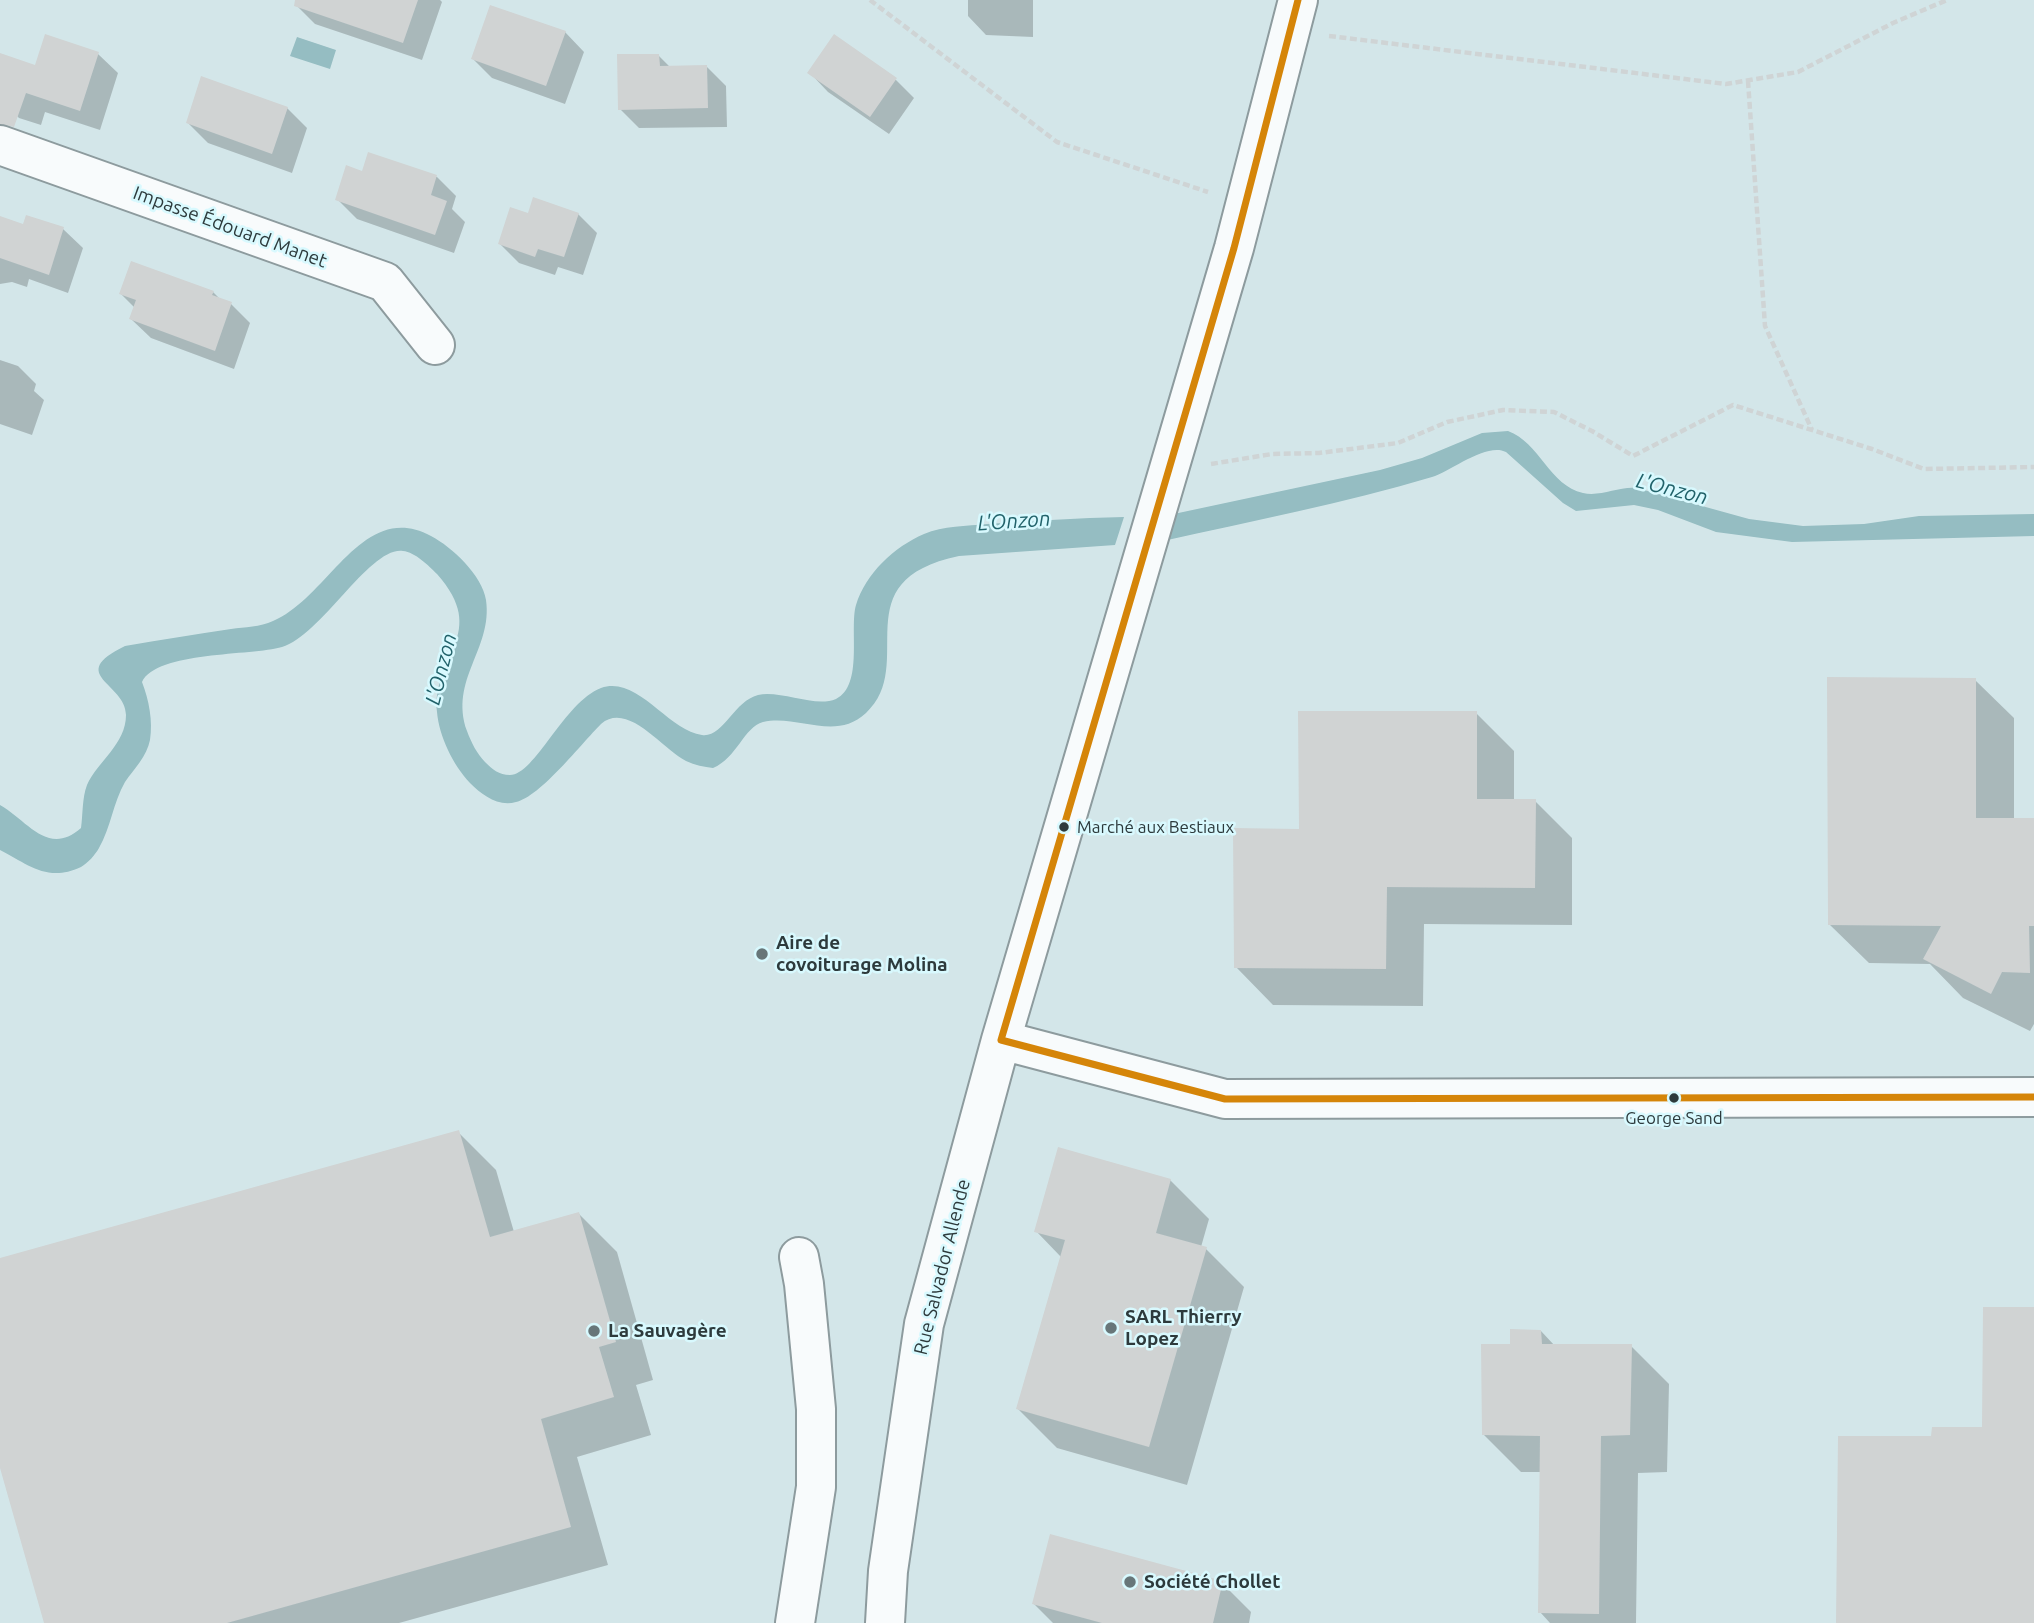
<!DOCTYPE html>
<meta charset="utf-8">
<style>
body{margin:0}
canvas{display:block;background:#d3e6e9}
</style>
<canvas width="2034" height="1623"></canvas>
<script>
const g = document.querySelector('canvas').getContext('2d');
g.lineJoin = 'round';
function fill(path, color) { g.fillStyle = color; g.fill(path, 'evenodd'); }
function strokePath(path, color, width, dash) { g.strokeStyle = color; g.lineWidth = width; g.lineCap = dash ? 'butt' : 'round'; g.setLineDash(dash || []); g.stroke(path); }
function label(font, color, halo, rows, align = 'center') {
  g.font = font + ' Ubuntu,sans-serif'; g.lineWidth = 5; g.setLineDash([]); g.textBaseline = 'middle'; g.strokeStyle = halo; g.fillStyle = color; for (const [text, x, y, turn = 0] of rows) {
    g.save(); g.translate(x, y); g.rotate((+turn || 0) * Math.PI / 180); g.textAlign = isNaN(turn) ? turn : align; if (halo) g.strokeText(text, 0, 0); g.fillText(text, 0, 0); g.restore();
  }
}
const water = new Path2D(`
 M 297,37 L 336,50 L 330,69 L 290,56 Z
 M 1508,431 C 1539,442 1550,486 1583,493 C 1601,497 1619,486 1637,488 L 1749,519 L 1803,526 L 1864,524 L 1919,516 L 2034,514 L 2034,536 L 1792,542 L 1716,532 L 1658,510 L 1634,505 L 1576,511 L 1563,503 L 1506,452 C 1487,442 1451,471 1432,477 C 1344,503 1253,521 1163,541 L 1169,515 L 1380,470 L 1422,458 L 1482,433 Z
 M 1124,517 L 1115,545 L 959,556 C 840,581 919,664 866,713 C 835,742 798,714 763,722 C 744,727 737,758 713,768 C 704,767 695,765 686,761 C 662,749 628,701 601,724 C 582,743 540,797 516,802 C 498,807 482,795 470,783 C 453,765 439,736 437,712 C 432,655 490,634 437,574 C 429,566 415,552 403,551 C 370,546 322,635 282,647 C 251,656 157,651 142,682 C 149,700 153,721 150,740 C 147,756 134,769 125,782 C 113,803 111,827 99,848 C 95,855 88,863 81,867 C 47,883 28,864 0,850 L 0,805 C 28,821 48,857 81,828 C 83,814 82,798 87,785 C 98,761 126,744 126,715 C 126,683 65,675 125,646 C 160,640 196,634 231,629 C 245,627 260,627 273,621 C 329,598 362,499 431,536 C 452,547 482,575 486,600 C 493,649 449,679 467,731 C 471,742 477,754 485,762 C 492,769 499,775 510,775 C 535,775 564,702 601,688 C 638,675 668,731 702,735 C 723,738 734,701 758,695 C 781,690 815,708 836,699 C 864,685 849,629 856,605 C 866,573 894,547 924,534 C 943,526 967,526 987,524 C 1033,521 1078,518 1124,517 Z`);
const shadow = new Path2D(`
 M 299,0 L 440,0 L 442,2 L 422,60 L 315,24 L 297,6 Z
 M 968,0 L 1033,0 L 1033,37 L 986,35 L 968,16 Z
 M 565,32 L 584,52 L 565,104 L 492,78 L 473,59 Z
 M 98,54 L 118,73 L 100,130 L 45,112 L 41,125 L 19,118 L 0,99 L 0,55 L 36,67 Z
 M 658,55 L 670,67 L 706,66 L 726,86 L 727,127 L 639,128 L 620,109 Z
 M 810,73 L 896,80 L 914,98 L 889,134 L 828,92 Z
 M 287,108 L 307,128 L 292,173 L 208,143 L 188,123 Z
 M 369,154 L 437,177 L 456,196 L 452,209 L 465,222 L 454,253 L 357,219 L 337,199 L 363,173 Z
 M 578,214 L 597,233 L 583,275 L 558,267 L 555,275 L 519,263 L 500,244 L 529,215 Z
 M 27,217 L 63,229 L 83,248 L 68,293 L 29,279 L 27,287 L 12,282 L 0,284 L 0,218 L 24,226 Z
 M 213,292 L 221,300 L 231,304 L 250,323 L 234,369 L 151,338 L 131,319 L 135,308 L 121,294 Z
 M 0,360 L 18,366 L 36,384 L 34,391 L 44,400 L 32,435 L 0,424 Z
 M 1975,680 L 2014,718 L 2014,820 L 2034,820 L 2034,1024 L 2030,1031 L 1963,998 L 1930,964 L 1869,963 L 1830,925 Z
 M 1476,713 L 1514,751 L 1514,801 L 1535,801 L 1572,838 L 1572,925 L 1424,924 L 1423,1006 L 1273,1005 L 1236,967 L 1301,831 Z
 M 458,1132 L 496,1170 L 514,1232 L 579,1214 L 617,1252 L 653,1380 L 636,1385 L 651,1435 L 577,1457 L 608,1565 L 399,1623 L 46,1623 L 0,1462 L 0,1260 Z
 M 1170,1180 L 1209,1219 L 1201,1247 L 1206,1249 L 1244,1287 L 1187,1485 L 1057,1448 L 1018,1409 L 1061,1257 L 1036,1231 Z
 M 1541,1331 L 1555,1346 L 1631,1346 L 1669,1384 L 1667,1472 L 1638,1473 L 1636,1623 L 1550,1623 L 1540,1612 L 1541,1472 L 1521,1472 L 1483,1434 L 1512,1345 Z
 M 1222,1583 L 1251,1612 L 1249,1623 L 1053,1623 L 1034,1604 Z`);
const building = new Path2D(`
 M 295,0 L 418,0 L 403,43 L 294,6 Z
 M 490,5 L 566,31 L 546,86 L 471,59 Z
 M 45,34 L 99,52 L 80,111 L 26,93 L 14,127 L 0,124 L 0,53 L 35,65 Z
 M 834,34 L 897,78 L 870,117 L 807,73 Z
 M 617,54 L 659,54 L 660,66 L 707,65 L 708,108 L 618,110 Z
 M 201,76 L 288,107 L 272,154 L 186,123 Z
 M 368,152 L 437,175 L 431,195 L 447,201 L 435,235 L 335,200 L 346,165 L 362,171 Z
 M 533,197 L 579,213 L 564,257 L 538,249 L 535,257 L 498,244 L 510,207 L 528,213 Z
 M 26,215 L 64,227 L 49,275 L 0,258 L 0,216 L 23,224 Z
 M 131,261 L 214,291 L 212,295 L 232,302 L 215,351 L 129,319 L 136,300 L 119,294 Z
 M 1827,677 L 1976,678 L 1976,818 L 2034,818 L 2034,926 L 2029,926 L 2030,973 L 2002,972 L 1991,994 L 1923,959 L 1941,926 L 1828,925 Z
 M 1298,711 L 1477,711 L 1477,799 L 1536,799 L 1535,888 L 1387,887 L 1386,969 L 1234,968 L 1233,828 L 1299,829 Z
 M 459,1130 L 490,1237 L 579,1212 L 616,1342 L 599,1347 L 614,1397 L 541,1419 L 571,1527 L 227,1623 L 44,1623 L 0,1468 L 0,1258 Z
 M 1058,1147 L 1171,1179 L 1156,1233 L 1207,1247 L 1149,1447 L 1016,1409 L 1065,1240 L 1034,1232 Z
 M 1983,1307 L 2034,1307 L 2034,1623 L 1836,1623 L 1838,1436 L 1931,1436 L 1932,1427 L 1982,1427 Z
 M 1510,1329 L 1541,1330 L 1542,1344 L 1632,1344 L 1630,1435 L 1601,1436 L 1599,1614 L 1538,1613 L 1540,1436 L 1482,1435 L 1481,1344 L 1510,1344 Z
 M 1050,1534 L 1223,1581 L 1213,1623 L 1102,1623 L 1032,1604 Z`);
const path = new Path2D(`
 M 870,0 L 1057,142 L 1208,192
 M 1329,36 L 1726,84 L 1798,72 L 1893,23 L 1947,0
 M 1748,81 L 1765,326 L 1812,430
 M 1211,464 L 1272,454 L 1319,453 L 1398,443 L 1447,422 L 1503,410 L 1554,412 L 1592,431 L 1633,456 L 1733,405 L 1872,449 L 1924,469 L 2034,467`);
const minor = new Path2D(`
 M 0,145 L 385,282 L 435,345
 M 1001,1040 L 1225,1099 L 2034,1097
 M 795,1623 L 816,1487 L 816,1409 L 804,1284 L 799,1257
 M 885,1623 L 888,1571 L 924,1324 L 1001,1040 L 1234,248 L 1298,0`);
const bus1 = new Path2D(`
 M 1001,1040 L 1234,248 L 1298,0
 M 1001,1040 L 1225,1099 L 2034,1097`);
const markers = [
 [1064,827,6,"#2d3a3c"],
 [762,954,7,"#677679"],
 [1674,1098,6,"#2d3a3c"],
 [1111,1328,7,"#677679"],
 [594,1331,7,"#677679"],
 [1130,1582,7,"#677679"]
];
const busNames = [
 ["Marché aux Bestiaux",1077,827],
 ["George Sand",1674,1118,"center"]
];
const streetNames = [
 ["Impasse Édouard Manet",230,227,20],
 ["Rue Salvador Allende",942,1267,-76]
];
const poiNames = [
 ["Aire de",776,943],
 ["covoiturage Molina",776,965],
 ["SARL Thierry",1125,1317],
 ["Lopez",1125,1339],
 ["La Sauvagère",608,1331],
 ["Société Chollet",1144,1582]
];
const waterNames = [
 ["L'Onzon",1672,489,14],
 ["L'Onzon",1014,521,-4],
 ["L'Onzon",441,669,-76]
];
fill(water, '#95bdc2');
fill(shadow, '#0003');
fill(building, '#d0d3d3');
strokePath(minor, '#8d9b9e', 42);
strokePath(path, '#cfd4d5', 4.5, [7, 3.5]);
strokePath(minor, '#f8fbfc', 38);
strokePath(bus1, '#d58509', 7);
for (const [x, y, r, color] of markers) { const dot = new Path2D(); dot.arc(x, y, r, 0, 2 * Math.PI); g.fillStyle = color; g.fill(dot); strokePath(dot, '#d8f9fe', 2.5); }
label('17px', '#2d3a3c', '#d8f9fe', busNames, 'left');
label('19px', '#2d3a3c', '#d8f9fe', streetNames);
label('bold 19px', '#2d3a3c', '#d8f9fe', poiNames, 'left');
label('italic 21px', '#21626a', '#d8f9fe', waterNames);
</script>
